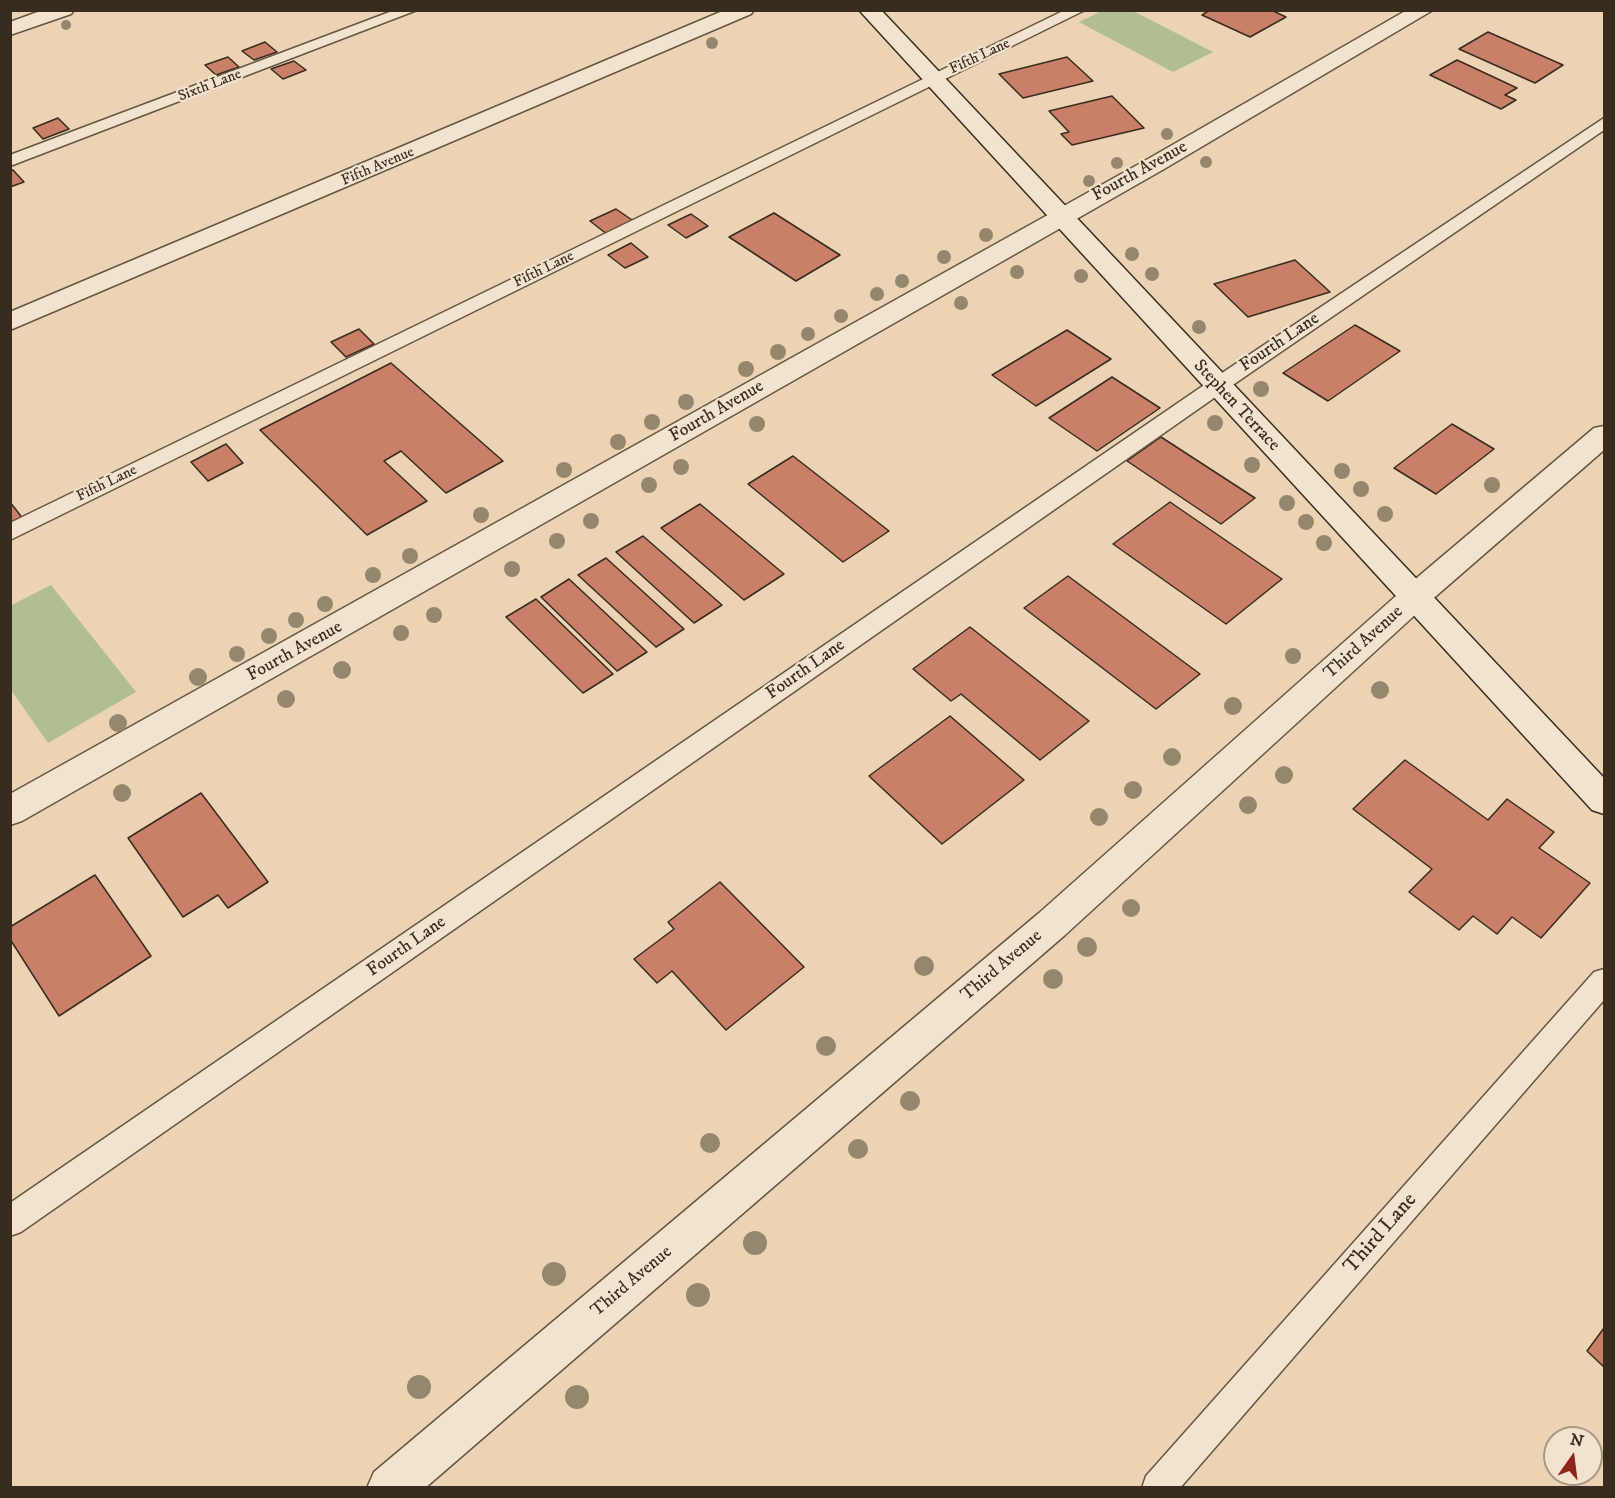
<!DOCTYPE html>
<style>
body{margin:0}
#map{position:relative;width:1615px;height:1498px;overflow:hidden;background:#ebd3b3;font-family:"IM FELL DW Pica",serif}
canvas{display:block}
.frame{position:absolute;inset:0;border:12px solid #372c1e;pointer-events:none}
.north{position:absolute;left:1543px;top:1426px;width:60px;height:60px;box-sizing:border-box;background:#f2e2ce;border:2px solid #a79988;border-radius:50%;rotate:14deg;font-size:16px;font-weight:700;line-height:24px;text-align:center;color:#372c1e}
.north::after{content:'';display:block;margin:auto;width:21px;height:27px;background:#8f2418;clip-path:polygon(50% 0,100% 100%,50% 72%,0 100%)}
</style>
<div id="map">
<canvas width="1615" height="1498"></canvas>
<div class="frame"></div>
<div class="north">N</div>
</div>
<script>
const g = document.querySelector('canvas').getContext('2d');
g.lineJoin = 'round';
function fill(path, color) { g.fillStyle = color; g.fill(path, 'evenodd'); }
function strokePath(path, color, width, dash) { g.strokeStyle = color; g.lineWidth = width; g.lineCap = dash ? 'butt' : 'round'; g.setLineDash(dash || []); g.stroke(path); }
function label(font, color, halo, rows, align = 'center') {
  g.font = font + ' "IM FELL DW Pica",serif'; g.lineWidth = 4.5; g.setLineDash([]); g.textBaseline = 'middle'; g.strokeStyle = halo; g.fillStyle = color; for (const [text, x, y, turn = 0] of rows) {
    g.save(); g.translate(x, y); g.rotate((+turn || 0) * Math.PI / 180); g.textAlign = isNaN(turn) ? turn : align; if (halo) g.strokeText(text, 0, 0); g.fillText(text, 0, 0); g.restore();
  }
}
const green = new Path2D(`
 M 1104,10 L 1133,11 L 1213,52 L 1173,72 L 1079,22 Z
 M 51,585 L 136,692 L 48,743 L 11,690 L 10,606 Z`);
const building = new Path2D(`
 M 1210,10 L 1271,10 L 1286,17 L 1250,37 L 1202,15 Z
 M 1488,32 L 1563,65 L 1535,83 L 1459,49 Z
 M 265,42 L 277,52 L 254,60 L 242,51 Z
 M 228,57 L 239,67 L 216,75 L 205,65 Z
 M 1067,57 L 1093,81 L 1023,98 L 999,74 Z
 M 1457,60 L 1517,88 L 1505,95 L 1516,100 L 1501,109 L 1430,75 Z
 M 294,61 L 306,70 L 283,79 L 271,69 Z
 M 1112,96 L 1144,128 L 1072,145 L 1061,134 L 1069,132 L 1049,111 Z
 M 58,118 L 69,129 L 43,139 L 33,128 Z
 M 13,170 L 24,182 L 10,187 L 10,171 Z
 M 616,209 L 635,222 L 608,235 L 590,221 Z
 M 774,213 L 840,255 L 796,281 L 729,237 Z
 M 691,214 L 708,226 L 686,238 L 668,225 Z
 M 631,243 L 648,257 L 625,268 L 608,255 Z
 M 1295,260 L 1330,292 L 1248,317 L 1214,284 Z
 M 1355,325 L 1400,351 L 1328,401 L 1283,373 Z
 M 359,329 L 374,344 L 346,357 L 331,342 Z
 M 1067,330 L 1111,359 L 1036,406 L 992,375 Z
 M 391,363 L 503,461 L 446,493 L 401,451 L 384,461 L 427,501 L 367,535 L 260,430 Z
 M 1112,377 L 1160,408 L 1097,451 L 1049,418 Z
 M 1452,424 L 1494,449 L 1436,494 L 1394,468 Z
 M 1161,437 L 1255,498 L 1221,524 L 1127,461 Z
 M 226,444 L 243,463 L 208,481 L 191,462 Z
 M 793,456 L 889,531 L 843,562 L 748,484 Z
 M 10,502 L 24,520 L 10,527 Z
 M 1170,502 L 1282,579 L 1226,624 L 1113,544 Z
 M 700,504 L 784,574 L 744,600 L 661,528 Z
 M 643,536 L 722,605 L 694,623 L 616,552 Z
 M 606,558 L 684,629 L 656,647 L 578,575 Z
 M 1068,576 L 1200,674 L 1156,709 L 1024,608 Z
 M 569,579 L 647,652 L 617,671 L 541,597 Z
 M 536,599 L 613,674 L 583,693 L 506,617 Z
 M 970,627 L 1089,721 L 1040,760 L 961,694 L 951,701 L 913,669 Z
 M 950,716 L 1024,780 L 942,844 L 869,776 Z
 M 1405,760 L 1488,820 L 1507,799 L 1554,832 L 1539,848 L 1590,883 L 1541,938 L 1512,917 L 1497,934 L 1473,916 L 1459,930 L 1409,892 L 1432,869 L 1353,809 Z
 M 201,793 L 268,882 L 228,908 L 218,895 L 183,917 L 128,838 Z
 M 95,875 L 151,956 L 59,1016 L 10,939 L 10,927 Z
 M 720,882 L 804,967 L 726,1030 L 672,971 L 657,983 L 634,959 L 674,929 L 668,922 Z
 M 1604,1328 L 1604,1367 L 1587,1351 Z`);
const lane = new Path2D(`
 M 395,10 L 417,10 L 10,166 L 10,155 Z
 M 1065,10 L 1085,10 L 10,540 L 10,523 Z
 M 1604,118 L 1604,130 L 1224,391 L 21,1232 L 10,1236 L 10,1203 L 1210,381 Z
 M 1604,969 L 1604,1000 L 1180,1488 L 1142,1488 L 1146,1476 L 1594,972 Z`);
const street = new Path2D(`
 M 43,10 L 74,10 L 71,14 L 10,35 L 10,22 Z
 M 725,10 L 754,10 L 751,14 L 10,330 L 10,312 Z
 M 1407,10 L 1433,10 L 1164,169 L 22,821 L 10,825 L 10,794 L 1148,159 Z
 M 1604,426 L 1604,450 L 1428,603 L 1065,935 L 425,1488 L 367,1488 L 374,1472 L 1039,913 L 1406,587 L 1594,428 Z`);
const secondary = new Path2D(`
 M 859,10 L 881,10 L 1604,778 L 1604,814 L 1592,810 Z`);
const trees = [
 [66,25,5],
 [712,43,6],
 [1167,134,6],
 [1206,162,6],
 [1117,163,6],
 [1089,181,6],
 [986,235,7],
 [1132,254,7],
 [944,257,7],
 [1017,272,7],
 [1152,274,7],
 [1081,276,7],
 [902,281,7],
 [877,294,7],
 [961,303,7],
 [841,316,7],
 [1199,327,7],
 [808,334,7],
 [778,352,8],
 [746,369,8],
 [1261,389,8],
 [686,402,8],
 [652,422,8],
 [1215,423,8],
 [757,424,8],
 [618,442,8],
 [1252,465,8],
 [681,467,8],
 [564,470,8],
 [1342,471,8],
 [649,485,8],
 [1492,485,8],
 [1361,489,8],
 [1287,503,8],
 [1385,514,8],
 [481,515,8],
 [591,521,8],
 [1306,522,8],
 [557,541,8],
 [1324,543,8],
 [410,556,8],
 [512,569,8],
 [373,575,8],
 [325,604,8],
 [434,615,8],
 [296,620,8],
 [401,633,8],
 [269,636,8],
 [237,654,8],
 [1293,656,8],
 [342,670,9],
 [198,677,9],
 [1380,690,9],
 [286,699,9],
 [1233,706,9],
 [118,723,9],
 [1172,757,9],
 [1284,775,9],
 [1133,790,9],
 [122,793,9],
 [1248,805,9],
 [1099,817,9],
 [1131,908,9],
 [1087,947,10],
 [924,966,10],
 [1053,979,10],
 [826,1046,10],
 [910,1101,10],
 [710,1143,10],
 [858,1149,10],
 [755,1243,12],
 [554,1274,12],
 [698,1295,12],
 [419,1387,12],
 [577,1397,12]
];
const farStreetnames = [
 ["Fifth Lane",980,57,-25],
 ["Sixth Lane",210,86,-21],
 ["Fifth Avenue",378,167,-23],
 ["Fifth Lane",544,270,-26],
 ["Fifth Lane",107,484,-26]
];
const streetNames = [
 ["Fourth Avenue",1140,172,-29],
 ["Fourth Lane",1280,343,-34],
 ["Stephen Terrace",1236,406,47],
 ["Fourth Avenue",717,412,-30],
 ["Third Avenue",1364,643,-42],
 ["Fourth Avenue",295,652,-29],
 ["Fourth Lane",806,670,-35],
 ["Fourth Lane",407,947,-35],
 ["Third Avenue",1002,966,-40],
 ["Third Avenue",632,1282,-40]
];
const nearStreetnames = [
 ["Third Lane",1381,1234,-49]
];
fill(green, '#b1be91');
fill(building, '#ca7f68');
strokePath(building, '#372c1e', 1.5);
strokePath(lane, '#645643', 3);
strokePath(street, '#645643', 3);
strokePath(secondary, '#372c1e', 3);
fill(lane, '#f2e2ce');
fill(street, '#f2e2ce');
fill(secondary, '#f2e2ce');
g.fillStyle = '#95876e';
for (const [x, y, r] of trees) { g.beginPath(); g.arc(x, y, r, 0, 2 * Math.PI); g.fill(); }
label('15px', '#372c1e', '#f2e2ce', farStreetnames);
label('18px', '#372c1e', '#f2e2ce', streetNames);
label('21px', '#372c1e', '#f2e2ce', nearStreetnames);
</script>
